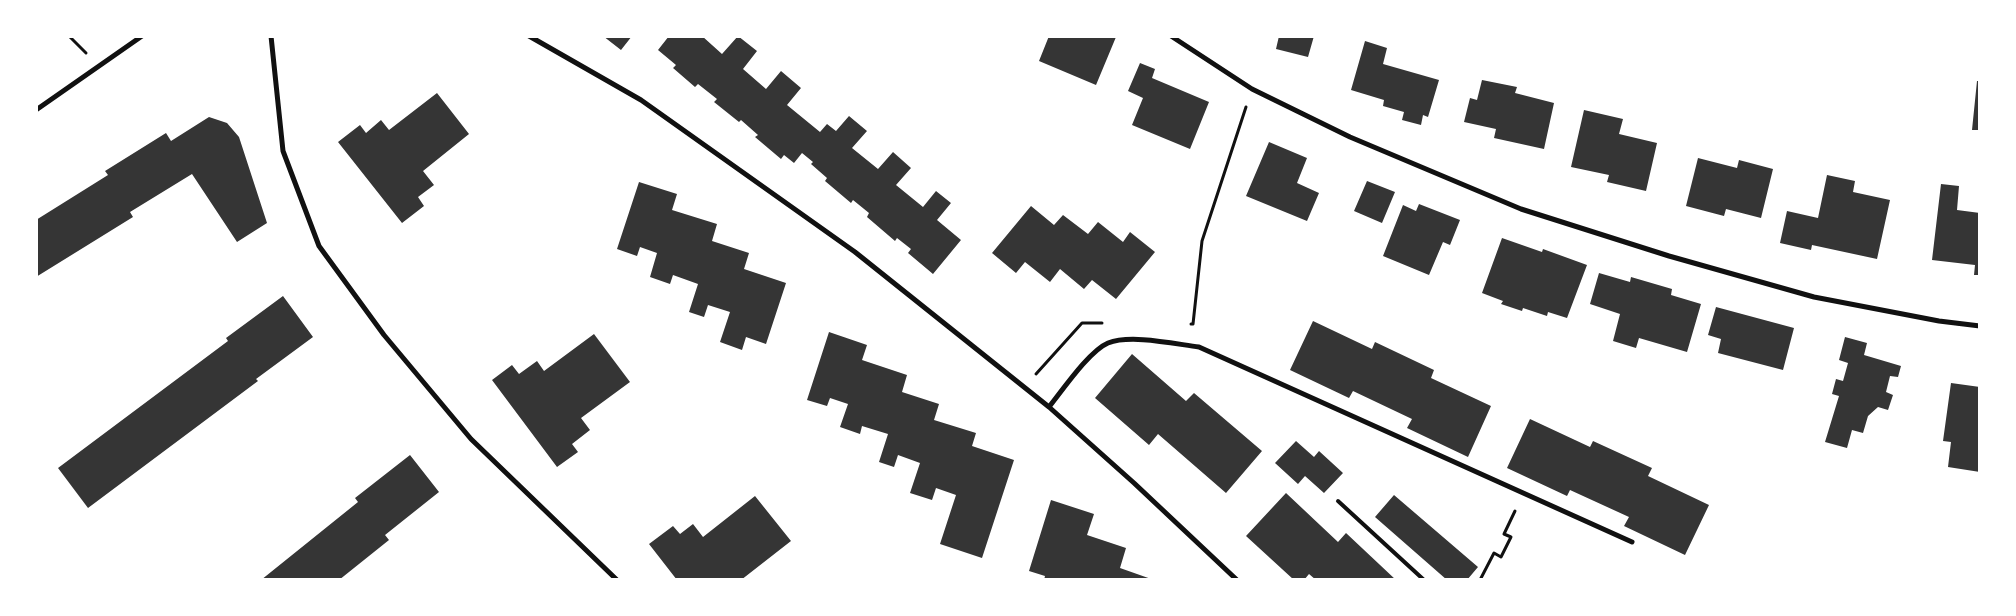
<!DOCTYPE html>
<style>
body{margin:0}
#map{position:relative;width:2016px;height:616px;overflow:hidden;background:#fff;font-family:"Exo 2",sans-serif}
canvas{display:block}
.frame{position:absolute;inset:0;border:38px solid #fff;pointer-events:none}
</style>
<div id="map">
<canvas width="2016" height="616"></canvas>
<div class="frame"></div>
</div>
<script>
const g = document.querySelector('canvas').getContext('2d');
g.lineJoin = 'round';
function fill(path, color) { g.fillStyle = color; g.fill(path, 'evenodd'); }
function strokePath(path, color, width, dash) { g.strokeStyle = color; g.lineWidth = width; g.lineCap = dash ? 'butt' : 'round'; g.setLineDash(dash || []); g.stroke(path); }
const building = new Path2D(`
 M 603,36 L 632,36 L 621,50 Z
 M 669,36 L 702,36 L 722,54 L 738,36 L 757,51 L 743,69 L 766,89 L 781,71 L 801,88 L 787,105 L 820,132 L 827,124 L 836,131 L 849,116 L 867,131 L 852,148 L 878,169 L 893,152 L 911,168 L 896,185 L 923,207 L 936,191 L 951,203 L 937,220 L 961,240 L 933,274 L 908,253 L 911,249 L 897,238 L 895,241 L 867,217 L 869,213 L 853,200 L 851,203 L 825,181 L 827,178 L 811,164 L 813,162 L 802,153 L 794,163 L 784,155 L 781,159 L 755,137 L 758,135 L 741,120 L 739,122 L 714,102 L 717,99 L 698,84 L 695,87 L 673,68 L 676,65 L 658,50 Z
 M 1049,36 L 1116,37 L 1096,85 L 1039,61 Z
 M 1279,36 L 1314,36 L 1308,57 L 1276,49 Z
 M 1365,41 L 1387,48 L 1383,64 L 1439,80 L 1428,117 L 1423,115 L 1421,125 L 1402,120 L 1404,112 L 1383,106 L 1384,100 L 1351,90 Z
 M 1140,63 L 1155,69 L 1152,78 L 1209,102 L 1190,149 L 1132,125 L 1143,98 L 1128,91 Z
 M 1482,80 L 1517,87 L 1515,93 L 1554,103 L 1544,149 L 1494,138 L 1496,129 L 1464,122 L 1470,98 L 1477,100 Z
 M 1977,81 L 1980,81 L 1980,130 L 1972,130 Z
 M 437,93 L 469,134 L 423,171 L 434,185 L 418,197 L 424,206 L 402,223 L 338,142 L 360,125 L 366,133 L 381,120 L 389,130 Z
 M 1584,110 L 1623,119 L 1619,134 L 1657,143 L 1646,191 L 1607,182 L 1609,175 L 1571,167 Z
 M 209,117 L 227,123 L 239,137 L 267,223 L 237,242 L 192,174 L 130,212 L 133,217 L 36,277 L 36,220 L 108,175 L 105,171 L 166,133 L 171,141 Z
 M 1269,142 L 1307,158 L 1297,183 L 1319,193 L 1307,221 L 1246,196 Z
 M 1698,158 L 1737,168 L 1739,160 L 1773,169 L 1761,218 L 1726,209 L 1724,216 L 1686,206 Z
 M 1827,175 L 1855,181 L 1853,192 L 1890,200 L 1877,259 L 1812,245 L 1811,250 L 1780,243 L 1787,211 L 1818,218 Z
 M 1367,181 L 1395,192 L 1382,223 L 1354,211 Z
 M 639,182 L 677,194 L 672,210 L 717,224 L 712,241 L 749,253 L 744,269 L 786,283 L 766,344 L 746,337 L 742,350 L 720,342 L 730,312 L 708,305 L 704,317 L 689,312 L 698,284 L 673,275 L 670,284 L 650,277 L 657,253 L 640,247 L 637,256 L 617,249 Z
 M 1941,184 L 1959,186 L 1957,210 L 1980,213 L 1980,275 L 1974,275 L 1975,265 L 1932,260 Z
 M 1419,204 L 1460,220 L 1450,245 L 1443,242 L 1429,275 L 1383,256 L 1403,205 L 1416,211 Z
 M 1031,206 L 1054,225 L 1063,215 L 1088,234 L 1098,222 L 1123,242 L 1130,232 L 1155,252 L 1116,299 L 1092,280 L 1084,289 L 1060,269 L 1050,282 L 1025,262 L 1016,273 L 992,253 Z
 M 1502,238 L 1542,252 L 1543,249 L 1587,265 L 1567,318 L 1548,312 L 1547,316 L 1523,308 L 1522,311 L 1501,304 L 1503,301 L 1482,293 Z
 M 1599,273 L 1630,282 L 1631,277 L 1672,289 L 1671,295 L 1701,304 L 1687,352 L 1639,338 L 1636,348 L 1613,341 L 1620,314 L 1590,304 Z
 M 283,296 L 313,337 L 256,379 L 258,381 L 88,508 L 58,468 L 228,341 L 226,338 Z
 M 1716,307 L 1794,328 L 1783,370 L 1718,353 L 1721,339 L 1708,335 Z
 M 1313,321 L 1372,349 L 1375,342 L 1434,370 L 1431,378 L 1491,406 L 1468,457 L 1407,428 L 1412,419 L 1353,391 L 1349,398 L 1290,370 Z
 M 829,332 L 867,345 L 862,360 L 907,375 L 902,392 L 939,404 L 934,420 L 976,433 L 972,446 L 1014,460 L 982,558 L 940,544 L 956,495 L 936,488 L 932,500 L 910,493 L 920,463 L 898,455 L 894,467 L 879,462 L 888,434 L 862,426 L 860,434 L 840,427 L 848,404 L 830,398 L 827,406 L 807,400 Z
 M 594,334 L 630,382 L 581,418 L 590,430 L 572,444 L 578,452 L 557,467 L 492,380 L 512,365 L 519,374 L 537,361 L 544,371 Z
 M 1845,337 L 1867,343 L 1864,355 L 1901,366 L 1898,377 L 1890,376 L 1886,392 L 1893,395 L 1888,410 L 1878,407 L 1868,416 L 1863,433 L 1852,430 L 1847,448 L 1825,442 L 1839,396 L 1832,394 L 1836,379 L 1843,381 L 1848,363 L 1839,360 Z
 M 1132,354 L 1186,401 L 1194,393 L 1262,451 L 1226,493 L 1158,434 L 1149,445 L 1095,398 Z
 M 1951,383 L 1980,387 L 1980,472 L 1948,467 L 1951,442 L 1943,441 Z
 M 1530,419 L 1590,447 L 1593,441 L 1652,468 L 1648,476 L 1709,505 L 1685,555 L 1624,526 L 1629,517 L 1570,490 L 1567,496 L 1507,468 Z
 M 1296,441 L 1314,457 L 1319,451 L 1343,473 L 1324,493 L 1305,476 L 1298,484 L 1275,463 Z
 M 410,455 L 439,492 L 385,535 L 389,540 L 339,580 L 261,580 L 358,502 L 355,498 Z
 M 1286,493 L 1338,542 L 1346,533 L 1396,580 L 1316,580 L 1309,574 L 1304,580 L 1294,580 L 1246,536 Z
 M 1394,495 L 1478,567 L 1467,580 L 1447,580 L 1375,517 Z
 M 755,496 L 791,541 L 741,580 L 677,580 L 649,544 L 673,526 L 680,534 L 693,524 L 703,537 Z
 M 1051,500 L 1094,514 L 1087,535 L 1126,548 L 1120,568 L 1154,580 L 1044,580 L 1045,576 L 1029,571 Z`);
const path = new Path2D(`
 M 69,36 L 86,53
 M 1191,324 L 1193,324 L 1202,241 L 1246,107
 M 1036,374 L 1082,323 L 1102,323
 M 1480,580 L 1494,553 L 1501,557 L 1511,537 L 1504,534 L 1515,511`);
const service = new Path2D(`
 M 1338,501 L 1424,580`);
const minor = new Path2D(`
 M 271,36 L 283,151 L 319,246 L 384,335 L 471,439 L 617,580
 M 529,36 L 641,100 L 855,252 L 1049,407 L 1134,483 L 1237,580
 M 1171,36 L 1252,89 L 1350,137 L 1521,209 L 1669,256 L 1814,297 L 1939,321 L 1980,326
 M 36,110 L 142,36
 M 1049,407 C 1062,391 1089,351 1108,343 C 1131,334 1175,344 1199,347 L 1632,542`);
fill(building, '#353535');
strokePath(path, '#111', 3);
strokePath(service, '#111', 4);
strokePath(minor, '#111', 5);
</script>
